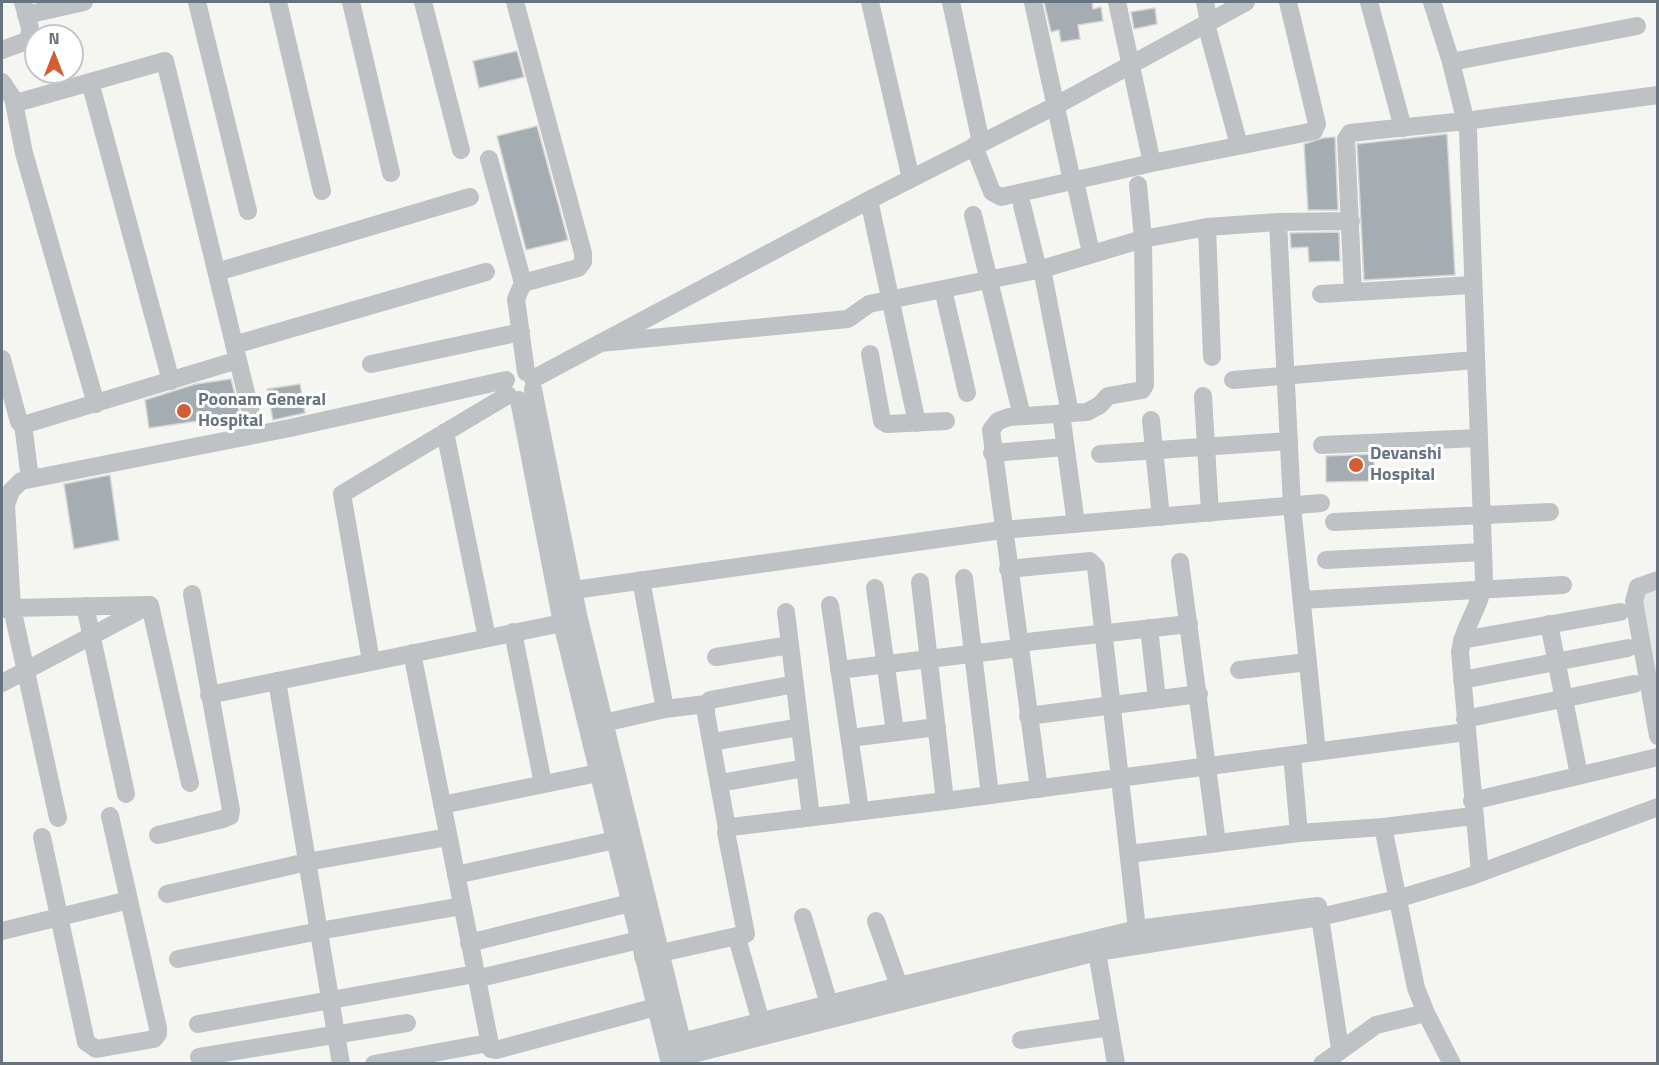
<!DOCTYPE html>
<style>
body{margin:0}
#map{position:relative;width:1659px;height:1065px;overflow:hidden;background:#f5f5f2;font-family:"Titillium Web",sans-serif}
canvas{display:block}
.frame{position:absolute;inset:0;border:3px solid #677480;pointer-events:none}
.north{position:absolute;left:24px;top:24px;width:60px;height:60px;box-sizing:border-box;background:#fff;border:2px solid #c2c7cc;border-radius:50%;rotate:0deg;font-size:16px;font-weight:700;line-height:24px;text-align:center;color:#677480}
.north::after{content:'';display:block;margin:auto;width:21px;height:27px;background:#d35e34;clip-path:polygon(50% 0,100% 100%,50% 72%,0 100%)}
</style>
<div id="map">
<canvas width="1659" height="1065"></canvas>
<div class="frame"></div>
<div class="north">N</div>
</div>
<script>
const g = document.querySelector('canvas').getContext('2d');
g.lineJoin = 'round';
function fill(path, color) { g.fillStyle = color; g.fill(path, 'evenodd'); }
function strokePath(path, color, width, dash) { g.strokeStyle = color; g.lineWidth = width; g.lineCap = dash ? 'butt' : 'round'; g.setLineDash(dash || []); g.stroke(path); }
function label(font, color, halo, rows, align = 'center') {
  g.font = font + ' "Titillium Web",sans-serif'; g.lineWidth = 6; g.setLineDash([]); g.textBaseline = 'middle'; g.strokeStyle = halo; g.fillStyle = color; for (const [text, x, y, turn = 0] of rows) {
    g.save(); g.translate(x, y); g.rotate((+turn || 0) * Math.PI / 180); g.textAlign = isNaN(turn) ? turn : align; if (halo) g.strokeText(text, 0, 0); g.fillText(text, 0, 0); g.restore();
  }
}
const built = new Path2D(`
 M 1657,588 L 1657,701 L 1641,592 Z`);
const building = new Path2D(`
 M 1044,2 L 1092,2 L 1093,9 L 1101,7 L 1103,21 L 1078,25 L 1080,39 L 1061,42 L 1059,30 L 1051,32 Z
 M 1155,8 L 1157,24 L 1134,29 L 1131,12 Z
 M 517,51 L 524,77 L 479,88 L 473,61 Z
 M 537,126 L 568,240 L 526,250 L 497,136 Z
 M 1447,134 L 1455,275 L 1364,280 L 1357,144 Z
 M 1335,137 L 1338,210 L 1308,210 L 1304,144 L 1323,138 Z
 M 1339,232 L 1340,261 L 1309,262 L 1308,247 L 1291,248 L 1290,233 Z
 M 231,379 L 240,415 L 149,428 L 145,400 L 196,384 Z
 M 300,384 L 305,413 L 273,420 L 267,389 Z
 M 1374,454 L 1374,481 L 1326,482 L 1326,456 Z
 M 110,475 L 119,540 L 74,549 L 64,484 Z`);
const minor = new Path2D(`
 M 197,2 L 248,211
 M 278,2 L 322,191
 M 351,2 L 391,173
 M 423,2 L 461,150
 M 515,2 L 583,253 L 583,262 L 578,268 L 523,283 L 516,299 L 526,372
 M 870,2 L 911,179
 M 951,2 L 981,143
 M 1033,2 L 1072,181
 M 1117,2 L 1152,163
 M 1205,2 L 1209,22
 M 1369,2 L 1403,128
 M 1432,2 L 1451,62 L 1468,131 L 1484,579 C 1482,605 1463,626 1460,652 L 1480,873
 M 26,15 L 84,2
 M 1206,24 L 1239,145
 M 2,50 L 29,40 L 30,28 L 23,2
 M 1451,62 L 1637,26
 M 2,82 L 16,103 L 165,61 L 256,434
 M 90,82 L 171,381
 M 13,98 L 24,153 L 96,404
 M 974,146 L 992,192 L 1001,197 L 1152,163 L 1314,131 L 1317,124 L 1288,2
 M 489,159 L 523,283
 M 1075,181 L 1091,253
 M 869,200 L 917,423
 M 1022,205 L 1038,270
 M 973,215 L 1022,416
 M 1278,222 L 1351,221
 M 1207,227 L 1212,357
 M 1042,269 L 1070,413
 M 217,272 L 470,197
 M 943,289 L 967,393
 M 1353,292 L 1346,139 L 1350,133 L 1465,121 L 1658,95
 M 1321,294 L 1471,285
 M 600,343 L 848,319 L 869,304 L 1042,269 L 1143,239 L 1207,227 L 1278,222 L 1292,506 L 1317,752
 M 234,345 L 486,272
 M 870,354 L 882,421 L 887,424 L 946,421
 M 2,359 L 19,422 L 23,425 L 238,360
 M 371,364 L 521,332
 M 533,379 L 869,200 L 1055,106 L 1246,2
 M 1233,380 L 1475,360
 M 533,389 L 579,619 L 685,1054
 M 1203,396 L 1210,513
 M 519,400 L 562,623 L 668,1056
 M 1061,413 L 1076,524
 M 1151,420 L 1161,517
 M 23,424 L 30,479
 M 445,432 L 487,638
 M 1322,445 L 1478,438
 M 992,453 L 1065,447
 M 1100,454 L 1289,441
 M 1334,522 L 1550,512
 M 1326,560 L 1483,552
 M 1180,562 L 1217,843
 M 1008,569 L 1090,561 L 1096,567 L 1137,929
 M 964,578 L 990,795
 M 641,580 L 665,709
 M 1658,580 L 1638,587 L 1634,601 L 1658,736
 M 920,582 L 945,801
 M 875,588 L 895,732
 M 574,590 L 1002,530 L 1321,503
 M 1302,600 L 1563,585
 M 150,605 L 190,783
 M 830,605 L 860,810
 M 85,606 L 126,794
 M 2,609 L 12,608 L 6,505 L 11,491 L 21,481 L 290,428 L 506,380
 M 786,612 L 811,817
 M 1549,624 L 1579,775
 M 1149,628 L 1157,699
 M 513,632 L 543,784
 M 1462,640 L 1620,612
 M 1018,643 L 1189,624
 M 412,653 L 491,1049 L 496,1050 L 656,1007
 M 716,657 L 790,645
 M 371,661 L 342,494 L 508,395
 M 839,670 L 1019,648
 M 1239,670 L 1308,662
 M 1462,680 L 1628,648
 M 277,681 L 341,1064
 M 2,683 L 146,607
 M 209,695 L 572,621
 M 1028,716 L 1199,694
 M 1465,719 L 1634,684
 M 595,725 L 665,709 L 706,704
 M 850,738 L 937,727
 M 712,742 L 800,727
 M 1292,755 L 1299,833
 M 720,783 L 805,768
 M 1039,789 L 991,430 L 998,421 L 1009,417 L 1087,412 L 1100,405 L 1108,396 L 1142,390 L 1145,385 L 1143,239 L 1138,185
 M 1472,801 L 1658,757
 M 442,805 L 598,773
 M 58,818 L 12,608 L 150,605
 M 1383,827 L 1473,816
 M 727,828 L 706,714 L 706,704 L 710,700 L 795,684
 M 158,835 L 223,819 L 230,816 L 231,810 L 192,594
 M 42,837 L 86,1042 L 96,1049 L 154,1039 L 158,1034 L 158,1028 L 110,816
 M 1129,854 L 1299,833 L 1383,827 L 1416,988 L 1426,1013 L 1452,1064
 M 456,875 L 615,840
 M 167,894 L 307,862 L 448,837
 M 803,917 L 829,1004
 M 1320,917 L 1340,1049
 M 876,921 L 899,986
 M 2,931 L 129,900
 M 737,938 L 761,1022
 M 469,943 L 630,903
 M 1097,952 L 1116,1064
 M 643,957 L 746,934 L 726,832 L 731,827 L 945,801 L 1466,732
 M 178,959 L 319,931 L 462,906
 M 476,979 L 639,940
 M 198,1024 L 475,974
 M 1021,1040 L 1110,1027
 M 666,1046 L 899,986 L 1137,929 L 1318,906
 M 199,1057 L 407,1023
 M 669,1060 L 1097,952 L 1320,917 L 1397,899 L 1466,878 L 1658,807
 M 374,1064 L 488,1043
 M 1322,1064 L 1376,1025 L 1426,1013`);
const markers = [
 [184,411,8,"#d35e34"],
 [1356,465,8,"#d35e34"]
];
const poiNames = [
 ["Poonam General",198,401],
 ["Hospital",198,422],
 ["Devanshi",1370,455],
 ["Hospital",1370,476]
];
fill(built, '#e5e7e5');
fill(building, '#a6adb2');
strokePath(building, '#d6d6d4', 1.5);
strokePath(minor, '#bec2c5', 18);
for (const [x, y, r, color] of markers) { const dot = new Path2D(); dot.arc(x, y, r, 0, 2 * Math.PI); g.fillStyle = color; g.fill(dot); strokePath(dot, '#fff', 2); }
label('bold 18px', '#677480', '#fff', poiNames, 'left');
</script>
